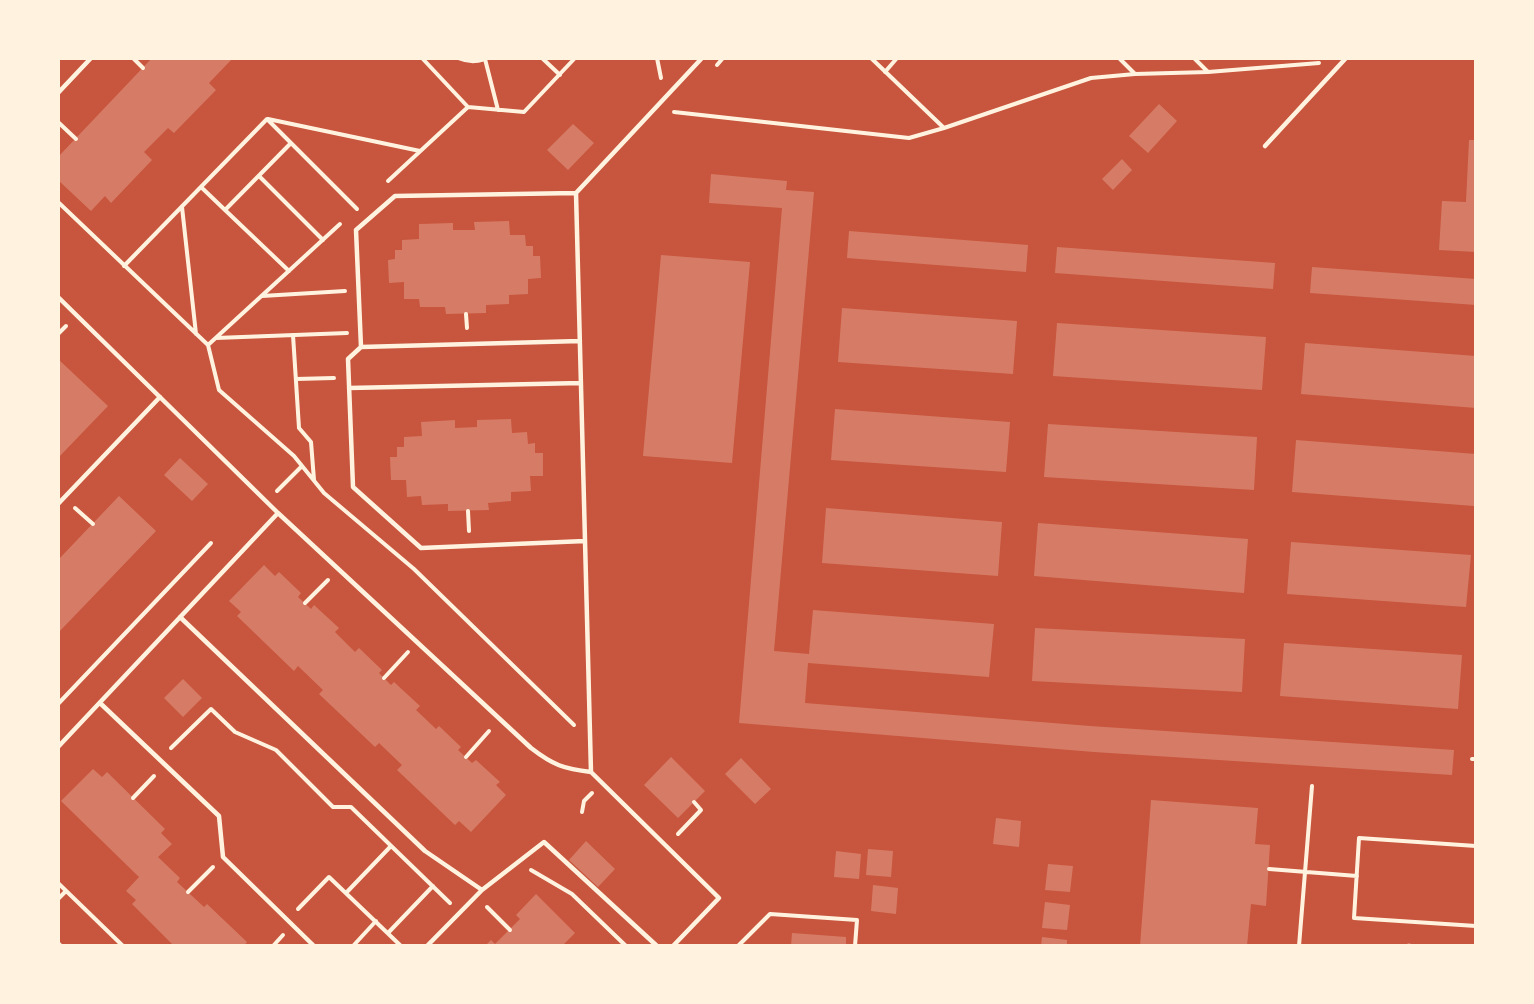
<!DOCTYPE html>
<style>
body{margin:0}
#map{position:relative;width:1534px;height:1004px;overflow:hidden;background:#c8553d;font-family:"Fira Sans Condensed",sans-serif}
canvas{display:block}
.frame{position:absolute;inset:0;border:60px solid #fff3e0;pointer-events:none}
</style>
<div id="map">
<canvas width="1534" height="1004"></canvas>
<div class="frame"></div>
</div>
<script>
const g = document.querySelector('canvas').getContext('2d');
g.lineJoin = 'round';
function fill(path, color) { g.fillStyle = color; g.fill(path, 'evenodd'); }
function strokePath(path, color, width, dash) { g.strokeStyle = color; g.lineWidth = width; g.lineCap = dash ? 'butt' : 'round'; g.setLineDash(dash || []); g.stroke(path); }
const building = new Path2D(`
 M 152,58 L 233,58 L 209,83 L 216,90 L 174,133 L 168,128 L 144,152 L 152,160 L 111,203 L 105,196 L 91,211 L 58,180 L 58,157 Z
 M 1159,104 L 1177,121 L 1148,153 L 1129,136 Z
 M 573,124 L 594,143 L 568,170 L 547,150 Z
 M 1469,140 L 1476,140 L 1476,252 L 1439,250 L 1442,201 L 1466,202 Z
 M 1122,159 L 1132,170 L 1113,190 L 1102,179 Z
 M 711,174 L 787,181 L 786,190 L 814,192 L 774,651 L 809,654 L 813,610 L 994,624 L 989,677 L 808,663 L 805,703 L 1090,726 L 1454,750 L 1452,775 L 1094,752 L 739,723 L 782,208 L 709,203 Z
 M 509,221 L 510,235 L 525,235 L 526,246 L 533,246 L 533,256 L 540,256 L 541,278 L 528,279 L 528,294 L 509,295 L 509,304 L 486,305 L 486,313 L 446,314 L 445,307 L 420,307 L 419,299 L 404,299 L 404,282 L 389,283 L 388,260 L 395,259 L 395,250 L 402,250 L 402,240 L 419,239 L 419,224 L 453,223 L 453,230 L 475,230 L 474,222 Z
 M 849,231 L 1028,245 L 1026,272 L 847,258 Z
 M 1057,247 L 1275,263 L 1273,289 L 1055,273 Z
 M 661,255 L 750,262 L 732,463 L 643,456 Z
 M 1312,267 L 1476,279 L 1476,305 L 1310,293 Z
 M 842,308 L 1017,321 L 1013,374 L 838,362 Z
 M 1057,323 L 1266,337 L 1262,390 L 1053,376 Z
 M 1305,343 L 1476,356 L 1476,408 L 1301,394 Z
 M 58,359 L 108,406 L 58,458 Z
 M 835,409 L 1010,422 L 1006,472 L 831,460 Z
 M 511,419 L 512,433 L 527,432 L 528,444 L 535,443 L 535,453 L 543,453 L 543,476 L 530,476 L 531,491 L 511,492 L 511,501 L 488,503 L 489,510 L 448,511 L 448,504 L 422,505 L 421,496 L 407,497 L 406,480 L 391,480 L 390,457 L 397,457 L 397,447 L 404,447 L 404,437 L 422,436 L 421,422 L 455,420 L 455,428 L 477,427 L 477,420 Z
 M 1048,424 L 1257,437 L 1254,490 L 1044,477 Z
 M 1296,440 L 1476,454 L 1474,506 L 1292,492 Z
 M 180,458 L 208,484 L 192,501 L 164,475 Z
 M 119,496 L 156,531 L 58,633 L 58,560 Z
 M 826,508 L 1002,522 L 998,576 L 822,563 Z
 M 1038,523 L 1248,539 L 1244,593 L 1034,576 Z
 M 1291,542 L 1471,555 L 1466,607 L 1287,594 Z
 M 264,565 L 275,576 L 279,572 L 301,593 L 298,597 L 311,609 L 314,605 L 339,628 L 335,632 L 355,652 L 359,648 L 382,670 L 379,673 L 391,685 L 394,682 L 420,706 L 416,710 L 436,729 L 439,726 L 461,747 L 458,750 L 472,763 L 476,760 L 500,782 L 496,785 L 506,795 L 471,832 L 459,821 L 455,825 L 397,770 L 402,765 L 379,743 L 375,747 L 319,694 L 323,690 L 298,666 L 294,671 L 237,616 L 241,612 L 229,601 Z
 M 1035,628 L 1245,639 L 1242,692 L 1032,681 Z
 M 1284,643 L 1462,655 L 1458,709 L 1280,696 Z
 M 183,679 L 202,698 L 183,717 L 164,698 Z
 M 671,757 L 705,791 L 678,818 L 644,785 Z
 M 741,758 L 771,789 L 755,804 L 725,774 Z
 M 93,769 L 102,777 L 107,772 L 165,829 L 161,833 L 172,844 L 158,857 L 180,878 L 177,882 L 204,907 L 207,904 L 247,942 L 244,946 L 174,946 L 132,904 L 136,900 L 126,891 L 139,877 L 61,801 Z
 M 1151,800 L 1258,808 L 1255,844 L 1270,845 L 1266,906 L 1251,904 L 1247,946 L 1140,946 Z
 M 996,818 L 1021,821 L 1019,847 L 993,844 Z
 M 586,841 L 615,869 L 598,887 L 569,860 Z
 M 868,849 L 893,851 L 891,877 L 866,875 Z
 M 836,851 L 861,854 L 859,879 L 834,877 Z
 M 1048,864 L 1073,866 L 1070,892 L 1045,890 Z
 M 873,885 L 898,888 L 896,914 L 871,911 Z
 M 536,894 L 575,933 L 562,946 L 485,946 L 491,940 L 495,944 L 520,919 L 516,915 Z
 M 1045,902 L 1070,905 L 1067,930 L 1042,928 Z
 M 792,933 L 846,937 L 846,946 L 791,946 Z
 M 1042,937 L 1067,940 L 1067,946 L 1041,946 Z`);
const path = new Path2D(`
 M 133,58 L 143,68
 M 422,58 L 468,107
 M 458,58 C 468,62 475,62 485,59
 M 542,58 L 560,75
 M 657,58 L 661,78
 M 871,58 L 944,128
 M 1119,58 L 1135,74 L 1208,72 L 1319,63
 M 1194,58 L 1208,72
 M 485,59 L 498,110
 M 717,65 L 723,58
 M 885,72 L 897,58
 M 674,112 L 909,138 L 944,128 L 1091,78 L 1135,74
 M 268,119 L 420,151
 M 58,122 L 76,139
 M 259,176 L 323,240
 M 388,181 L 468,107 L 524,112 L 575,58
 M 201,187 L 225,210 L 291,143
 M 58,202 L 208,345 L 219,390 L 294,456 L 324,493 L 414,569 L 574,725
 M 182,207 L 196,334
 M 225,210 L 289,271
 M 124,266 L 267,119 L 357,209
 M 262,296 L 345,291
 M 466,314 L 467,328
 M 58,334 L 66,326
 M 293,335 L 299,428 L 311,442 L 314,480
 M 216,338 L 347,333
 M 208,345 L 340,224
 M 296,379 L 334,378
 M 277,491 L 302,466
 M 75,508 L 93,524
 M 468,511 L 469,531
 M 305,603 L 328,580
 M 384,678 L 408,652
 M 58,704 L 211,543
 M 171,748 L 211,709 L 235,732 L 276,750 L 333,807 L 351,807 L 450,903
 M 466,757 L 489,731
 M 1472,759 L 1476,759
 M 133,798 L 154,776
 M 582,812 L 584,801 L 592,793
 M 678,834 L 701,810 L 694,802
 M 1476,846 L 1359,838 L 1354,918 L 1476,926
 M 1269,869 L 1357,876
 M 531,870 L 572,894 L 626,946
 M 58,883 L 123,946
 M 188,892 L 213,867
 M 346,893 L 391,846
 M 58,899 L 66,891
 M 487,907 L 510,930
 M 298,909 L 329,877 L 401,946
 M 388,933 L 433,886
 M 58,943 L 61,946
 M 273,946 L 283,935
 M 353,946 L 376,921
 M 738,946 L 770,914 L 857,920 L 855,946
 M 1299,946 L 1312,786`);
const service = new Path2D(`
 M 58,93 L 91,58
 M 1265,146 L 1346,58
 M 576,193 L 395,196 L 356,230 L 361,347 L 348,359 L 353,487 L 421,548 L 585,541
 M 58,297 L 278,513 L 531,748 C 553,765 564,769 591,772
 M 361,347 L 580,341
 M 349,388 L 581,383
 M 58,504 L 160,397
 M 180,617 L 425,851 L 482,890
 M 100,703 L 219,816 L 223,857 L 314,946
 M 58,747 L 278,513
 M 427,946 L 482,890 L 544,842 L 657,946
 M 673,946 L 719,898 L 591,772 L 576,193 L 702,58
 M 1408,946 L 1410,946`);
fill(building, '#d67c66');
strokePath(path, '#fff3e0', 4);
strokePath(service, '#fff3e0', 4.5);
</script>
